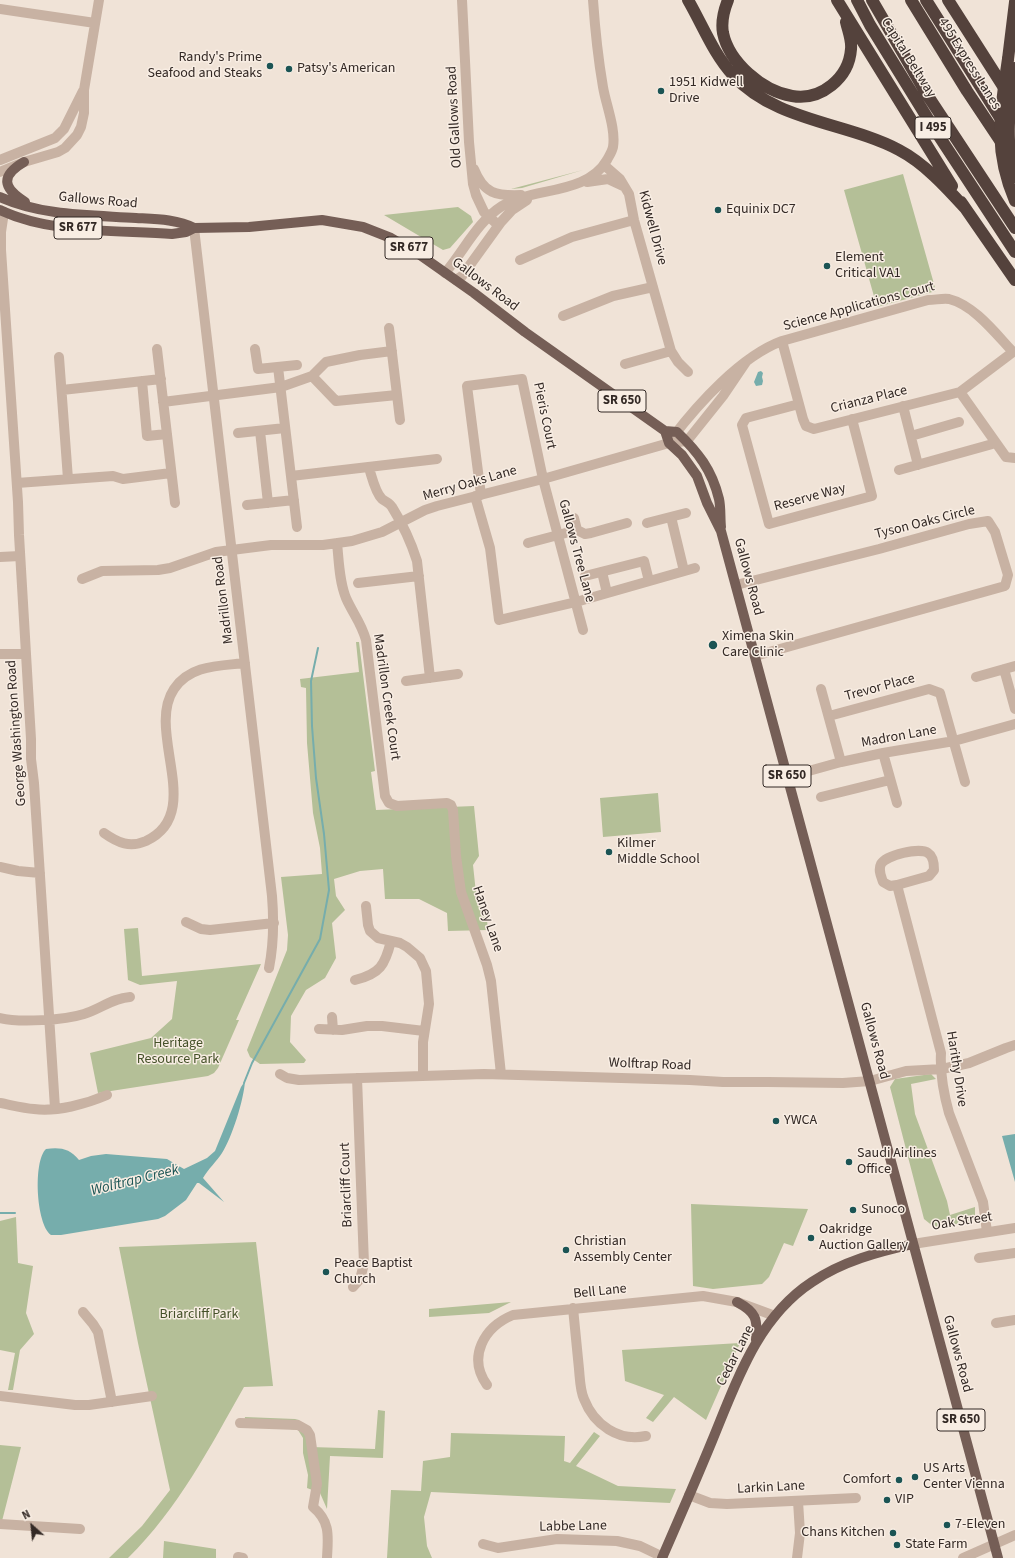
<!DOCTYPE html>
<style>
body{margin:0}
#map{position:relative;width:1015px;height:1558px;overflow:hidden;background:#f0e3d7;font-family:"Source Sans 3",sans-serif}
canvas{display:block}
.north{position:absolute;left:12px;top:1506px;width:40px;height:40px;-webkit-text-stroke:3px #f8ede3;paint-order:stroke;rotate:333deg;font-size:11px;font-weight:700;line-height:16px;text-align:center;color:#332925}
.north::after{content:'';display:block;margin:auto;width:14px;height:18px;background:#332925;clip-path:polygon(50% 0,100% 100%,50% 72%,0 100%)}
</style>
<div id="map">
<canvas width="1015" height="1558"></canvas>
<div class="north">N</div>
</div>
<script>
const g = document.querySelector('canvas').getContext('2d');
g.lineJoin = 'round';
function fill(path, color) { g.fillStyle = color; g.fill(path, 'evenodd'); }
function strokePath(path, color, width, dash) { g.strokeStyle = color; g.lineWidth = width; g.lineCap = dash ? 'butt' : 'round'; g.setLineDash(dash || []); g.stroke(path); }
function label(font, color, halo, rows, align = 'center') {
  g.font = font + ' "Source Sans 3",sans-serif'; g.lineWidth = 3; g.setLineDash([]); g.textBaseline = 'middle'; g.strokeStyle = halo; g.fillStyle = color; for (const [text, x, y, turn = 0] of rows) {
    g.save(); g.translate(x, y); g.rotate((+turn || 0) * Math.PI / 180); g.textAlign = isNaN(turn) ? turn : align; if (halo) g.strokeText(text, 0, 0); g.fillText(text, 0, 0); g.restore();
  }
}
const green = new Path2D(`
 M 583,170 L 522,188 L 511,189 Z
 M 903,174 L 936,291 L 877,307 L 844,190 Z
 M 458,207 L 471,216 L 473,222 L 450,248 L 443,250 L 384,215 Z
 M 356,642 L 359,642 L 375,771 L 371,772 L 376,810 L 474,806 L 479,856 L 473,865 L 476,893 L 485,901 L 488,930 L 448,931 L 447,913 L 419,899 L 385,899 L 383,869 L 360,871 L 334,879 L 336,896 L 345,910 L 332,923 L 336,958 L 325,978 L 306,990 L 291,1016 L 290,1042 L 306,1060 L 304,1063 L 260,1064 L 250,1057 L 247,1050 L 287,950 L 288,935 L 281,877 L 322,874 L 320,848 L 313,813 L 307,743 L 306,688 L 301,687 L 300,679 L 359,672 Z
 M 658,793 L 661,832 L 603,837 L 600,798 Z
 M 138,928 L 142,976 L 261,964 L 236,1020 L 239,1020 L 218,1068 L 214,1073 L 208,1076 L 98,1093 L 90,1053 L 151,1038 L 172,1019 L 177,981 L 140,985 L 128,980 L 124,929 Z
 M 931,1074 L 936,1079 L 911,1084 L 915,1114 L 947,1201 L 950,1215 L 975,1207 L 975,1216 L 971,1222 L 934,1227 L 924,1219 L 890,1087 L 895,1079 Z
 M 691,1204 L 808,1209 L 793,1246 L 784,1243 L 769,1277 L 762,1284 L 713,1289 L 693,1286 Z
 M 16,1217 L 18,1263 L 33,1266 L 26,1313 L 34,1334 L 20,1350 L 13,1390 L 8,1390 L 15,1353 L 0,1350 L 0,1221 Z
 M 256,1242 L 273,1386 L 244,1387 C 210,1447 178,1509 128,1558 L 109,1558 L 142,1526 L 170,1490 L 138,1343 L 119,1247 Z
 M 511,1302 L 489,1313 L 429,1317 L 429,1309 Z
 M 740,1343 L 706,1420 L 674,1397 L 653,1422 L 646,1418 L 664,1395 L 625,1381 L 622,1350 Z
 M 378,1410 L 385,1411 L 383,1458 L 330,1456 L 327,1509 L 320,1493 L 307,1488 L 308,1475 L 303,1453 L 303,1438 L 298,1430 L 244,1424 L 245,1417 L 295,1419 L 299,1420 L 311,1447 L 375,1449 Z
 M 594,1432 L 600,1436 L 576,1466 L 618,1486 L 676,1489 L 670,1503 L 431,1492 L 424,1517 L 427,1546 L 432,1558 L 387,1558 L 391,1490 L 421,1491 L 423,1461 L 450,1457 L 451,1433 L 565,1436 L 564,1461 L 570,1463 Z
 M 0,1445 L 21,1447 L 2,1521 L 0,1521 Z
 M 164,1541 L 216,1549 L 216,1558 L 163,1558 Z`);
const water = new Path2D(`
 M 761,371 L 763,373 L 762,377 L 763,381 L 762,385 L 756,386 L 754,382 L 758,372 Z
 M 245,1081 C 244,1099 232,1138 222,1153 C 217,1161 208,1169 203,1178 L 224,1202 L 199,1183 L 197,1183 L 186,1200 L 165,1216 L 158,1219 L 61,1235 L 51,1235 C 36,1224 33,1161 46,1149 C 61,1147 70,1149 79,1160 L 91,1156 L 106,1154 L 167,1159 L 184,1169 L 207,1158 L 215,1151 L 241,1087 Z
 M 1015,1134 L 1015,1182 L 1002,1136 Z`);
const stream = new Path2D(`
 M 244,1083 L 252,1063 L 320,939 L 329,890 L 324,834 L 316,778 L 312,726 L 311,681 L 318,648
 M 0,1213 L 15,1213`);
const minor = new Path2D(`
 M 462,0 L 469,142 L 473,184 L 476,195 L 484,212 L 498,225
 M 0,9 L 95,23
 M 0,160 L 55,138 L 64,129 L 83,91
 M 604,165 L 620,179 L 629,194 L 634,220 L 671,351 L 678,362 L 688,372
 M 474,169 C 484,194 496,196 521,195
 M 0,172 L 24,162 L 58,152 L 65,148 L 77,135 L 81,127 L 84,113 L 84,90 L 99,0
 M 587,182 L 608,179 L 623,186
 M 4,212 L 1,232 L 1,250 L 18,502 L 19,535 L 31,739 L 31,759 L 34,783 L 55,1108
 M 194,228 L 272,896 C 274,921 274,943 269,968
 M 520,260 L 572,237 L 634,220
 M 445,273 C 464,251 477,222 502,206 C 533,187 587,195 607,160 C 609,156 612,152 613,147 C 616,129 606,105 603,87 C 598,58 595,29 593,0
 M 456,280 L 462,276 L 501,222 L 512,210 L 527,200
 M 563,316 L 613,296 L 653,287
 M 389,328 L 400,420
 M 157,349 L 175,503
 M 255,349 L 258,369 L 297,365
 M 59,357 L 68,479
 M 625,364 L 671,351
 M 278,367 L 297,527
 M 312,376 L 336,401 L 397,395
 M 142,381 L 147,436 L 167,434
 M 62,390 L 161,379
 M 960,392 L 1006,457 L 1015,458
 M 163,402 L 281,387 L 312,376 L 326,362 L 360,355 L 392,351
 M 799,404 L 746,418 L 742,425 L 769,524 L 872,496 L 852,419
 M 903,406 L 918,465
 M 260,431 L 268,503
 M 238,433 L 285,428
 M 911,436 L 959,422
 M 672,438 C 698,404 741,356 782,341 L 928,300 C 935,300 943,298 949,299 C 974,305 996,334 1013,352 L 960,392 L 814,429 L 806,426 L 803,419 L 782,341
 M 369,468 C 372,477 375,492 382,499 C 386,502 390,503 392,507 C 402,523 411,542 417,561 L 430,678
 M 899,470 L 996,443
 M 291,476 L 437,459
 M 17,483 L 113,476 L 123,479 L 171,473
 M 481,495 L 467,386 L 522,379 L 543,479 L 583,630
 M 475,496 L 490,548 L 499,620 L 576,602 L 695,568
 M 247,505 L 294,500
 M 671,517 L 684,571
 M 574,518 L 577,530
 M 647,523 L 686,513
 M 337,543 C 339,561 339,581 346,598 C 353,614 361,622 366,640 L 385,796 L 389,803 L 397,806 L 447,803 L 451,805 L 453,810 L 456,856 L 461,892 L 487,965 L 491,981 L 501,1074
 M 528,543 L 577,530 L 585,534 L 591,533 L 627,523
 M 0,557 L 20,556
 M 602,572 L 607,593
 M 585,576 L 644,561 L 649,581
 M 82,579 L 102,571 L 158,570 L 170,568 L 216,552 L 271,545 L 323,545 L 352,541 L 382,532 L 425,510 L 437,506 L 543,479 L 669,443 L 687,441 L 723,396 L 746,362
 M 358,583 L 419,576
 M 736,585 L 879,549 L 969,524 L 988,521 L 995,532 L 1008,575 L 1005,586 L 755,656
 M 0,654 L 26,654
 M 1004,669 L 1015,709
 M 976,677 L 1015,666
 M 406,681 L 458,674
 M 821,689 L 841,762
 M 829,716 L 929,689 L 940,693 L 965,782
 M 883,753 L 897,803
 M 787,777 L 841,762 L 883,753 L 954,741 L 1015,724
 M 821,797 L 890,780
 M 104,833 C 118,843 130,848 146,841 C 206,813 145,732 174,689 C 190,665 219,666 245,663
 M 0,867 L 18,871 L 40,873
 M 897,885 L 929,876 L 934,870 C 934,864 933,856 928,853 C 920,847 886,855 881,864 C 878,870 881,876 883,882 L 890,886 L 897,885 L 941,1053 C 940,1071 944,1095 949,1113 L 983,1202 L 987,1232
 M 366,906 L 368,925 L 370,931 L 378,938 L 400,943 L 407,947 L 420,958 L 426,971 L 429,1004 L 423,1042 L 423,1076
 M 186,922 L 201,929 L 210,930 L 274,923
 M 355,980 C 380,974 385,965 391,941
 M 332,1017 L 333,1030
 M 0,1018 C 19,1023 65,1020 84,1014 C 100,1009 113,998 130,997
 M 319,1029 L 342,1030 L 367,1026 L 382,1026 L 424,1031
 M 280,1074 L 287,1078 L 299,1080 L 484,1074 L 690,1080 L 723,1082 L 768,1082 L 843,1083 L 870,1081 L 906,1071 L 942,1069 L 969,1063 L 1006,1048 L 1015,1045
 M 0,1103 C 11,1105 23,1108 34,1109 C 57,1112 86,1104 107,1095
 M 913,1244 L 1015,1228
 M 979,1258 L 1015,1253
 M 353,1287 L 360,1279 L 364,1264 L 357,1078
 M 573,1308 C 575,1329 577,1349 579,1369 C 580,1379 580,1390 584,1399 C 594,1425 619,1442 646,1436
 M 83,1312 L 93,1324 L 98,1332 L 112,1402
 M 996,1323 L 1015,1320
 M 487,1385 C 467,1357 484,1327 513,1315 L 703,1296 L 737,1302 L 775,1316
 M 0,1396 L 75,1405 L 89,1405 L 152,1396
 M 240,1423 L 298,1425 L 307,1430 L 310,1435 L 317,1484 L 313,1507 C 331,1522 328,1537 327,1558
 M 689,1495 L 710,1503 L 727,1504 L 856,1498
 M 0,1524 L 80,1529
 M 483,1544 L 498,1548 L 557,1539 L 617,1541 L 640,1546 L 663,1557
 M 238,1557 L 243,1558
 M 797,1558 L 800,1533 L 798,1501
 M 963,1558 L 1015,1535`);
const major = new Path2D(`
 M 24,162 C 0,176 3,188 25,202
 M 0,197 C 42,216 91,215 136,218 C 155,219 177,219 194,228
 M 0,210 C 50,234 117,230 172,234 L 186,232 L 194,228 L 249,227 L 322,220 L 363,227 L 391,238 L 420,255 L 474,293 L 525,332 L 665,431 L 677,432 C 698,452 712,470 719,499 C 721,508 720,518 721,527
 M 665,431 L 669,443 L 682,455 L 697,476 L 707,503 L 721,531 L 998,1558
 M 737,1302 C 756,1312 758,1319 756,1340
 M 662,1558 C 679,1519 696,1480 712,1441 C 736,1383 757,1318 812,1282 C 843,1261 878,1252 913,1244`);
const highway = new Path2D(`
 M 688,0 C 702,24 714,55 733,75 C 776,122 846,122 899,150 C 924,163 946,187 965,208
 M 728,0 C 724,10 721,22 723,33 C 729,62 762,91 792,96 C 821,101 849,78 851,49 C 852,40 848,31 846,22
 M 837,0 L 952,186
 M 857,0 L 870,25 L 933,127 L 1015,252
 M 872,0 L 926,93 L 1015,228
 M 911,0 L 967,91 L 1003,145
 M 926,0 L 1004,124
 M 948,0 L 1008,94
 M 1008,59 L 1015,2
 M 961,202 L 1015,280`);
const highwayBridge = new Path2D(`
 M 1008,59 C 1000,113 993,149 1015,201
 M 1015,68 C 1010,105 1004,140 1015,177`);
const markers = [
 [270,66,4,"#1b5454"],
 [289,69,4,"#1b5454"],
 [661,91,4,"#1b5454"],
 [718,210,4,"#1b5454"],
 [827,266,4,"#1b5454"],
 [713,645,5,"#1b5454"],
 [609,852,4,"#1b5454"],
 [776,1121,4,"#1b5454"],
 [849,1162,4,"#1b5454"],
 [853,1210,4,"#1b5454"],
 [811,1238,4,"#1b5454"],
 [566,1250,4,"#1b5454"],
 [326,1272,4,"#1b5454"],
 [915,1477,4,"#1b5454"],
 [899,1480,4,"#1b5454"],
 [887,1500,4,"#1b5454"],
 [947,1525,4,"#1b5454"],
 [893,1533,4,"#1b5454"],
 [897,1545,4,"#1b5454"]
];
const shields = [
 [933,128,36],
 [78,228,48],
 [409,248,48],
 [622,401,48],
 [787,776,48],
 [961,1420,48]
];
const shieldNames = [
 ["I 495",933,128],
 ["SR 677",78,228],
 ["SR 677",409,248],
 ["SR 650",622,401],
 ["SR 650",787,776],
 ["SR 650",961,1420]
];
const poiNames = [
 ["Randy's Prime",262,58,"right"],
 ["Seafood and Steaks",262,74,"right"],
 ["Patsy's American",297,69],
 ["1951 Kidwell",669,83],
 ["Drive",669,99],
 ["Equinix DC7",726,210],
 ["Element",835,258],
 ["Critical VA1",835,274],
 ["Ximena Skin",722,637],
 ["Care Clinic",722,653],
 ["Kilmer",617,844],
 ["Middle School",617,860],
 ["YWCA",784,1121],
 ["Saudi Airlines",857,1154],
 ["Office",857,1170],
 ["Sunoco",861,1210],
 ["Oakridge",819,1230],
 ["Auction Gallery",819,1246],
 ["Christian",574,1242],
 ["Assembly Center",574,1258],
 ["Peace Baptist",334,1264],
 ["Church",334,1280],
 ["US Arts",923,1469],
 ["Center Vienna",923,1485],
 ["Comfort",891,1480,"right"],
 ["VIP",895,1500],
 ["7-Eleven",955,1525],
 ["Chans Kitchen",885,1533,"right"],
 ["State Farm",905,1545]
];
const streetNames = [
 ["Capital Beltway",908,58,58],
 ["495 Express Lanes",969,64,58],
 ["Old Gallows Road",455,117,-93],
 ["Gallows Road",98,201,5],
 ["Kidwell Drive",652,228,75],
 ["Gallows Road",485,285,37],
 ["Science Applications Court",859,307,-15],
 ["Crianza Place",869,400,-14],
 ["Pieris Court",544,416,78],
 ["Merry Oaks Lane",470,484,-16],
 ["Reserve Way",810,498,-15],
 ["Tyson Oaks Circle",925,523,-14],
 ["Gallows Tree Lane",576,551,75],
 ["Gallows Road",748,577,75],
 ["Madrillon Road",224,600,-97],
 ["Trevor Place",880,688,-15],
 ["Madrillon Creek Court",386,697,82],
 ["George Washington Road",17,733,-94],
 ["Madron Lane",899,737,-10],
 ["Haney Lane",487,919,71],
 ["Gallows Road",874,1041,75],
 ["Wolftrap Road",650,1065,2],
 ["Harithy Drive",956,1069,81],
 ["Briarcliff Court",347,1185,-92],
 ["Oak Street",962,1222,-9],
 ["Bell Lane",600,1292,-6],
 ["Gallows Road",957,1354,75],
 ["Cedar Lane",736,1356,-63],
 ["Larkin Lane",771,1488,-3],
 ["Labbe Lane",573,1527,-1]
];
const parkNames = [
 ["Heritage",178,1044],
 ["Resource Park",178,1060],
 ["Briarcliff Park",199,1315]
];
const waterNames = [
 ["Wolftrap Creek",135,1181,-14]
];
fill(green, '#b4bf97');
fill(water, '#76adac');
strokePath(stream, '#76adac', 2);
strokePath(minor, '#c8b2a3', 10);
strokePath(major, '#755e56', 10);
strokePath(highway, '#54423c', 12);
strokePath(highwayBridge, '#54423c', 12);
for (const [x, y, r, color] of markers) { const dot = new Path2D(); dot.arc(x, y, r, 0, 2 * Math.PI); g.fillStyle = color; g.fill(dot); strokePath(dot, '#f8ede3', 1.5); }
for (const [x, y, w] of shields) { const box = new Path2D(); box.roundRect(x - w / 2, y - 11, w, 22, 3); g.fillStyle = '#f8ede3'; g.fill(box); strokePath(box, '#332925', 1); }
label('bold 13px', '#332925', null, shieldNames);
label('14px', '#332925', '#f8ede3', poiNames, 'left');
label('14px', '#332925', '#f8ede3', streetNames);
label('14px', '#455129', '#f8ede3', parkNames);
label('italic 15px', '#1b5454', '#f8ede3', waterNames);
</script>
